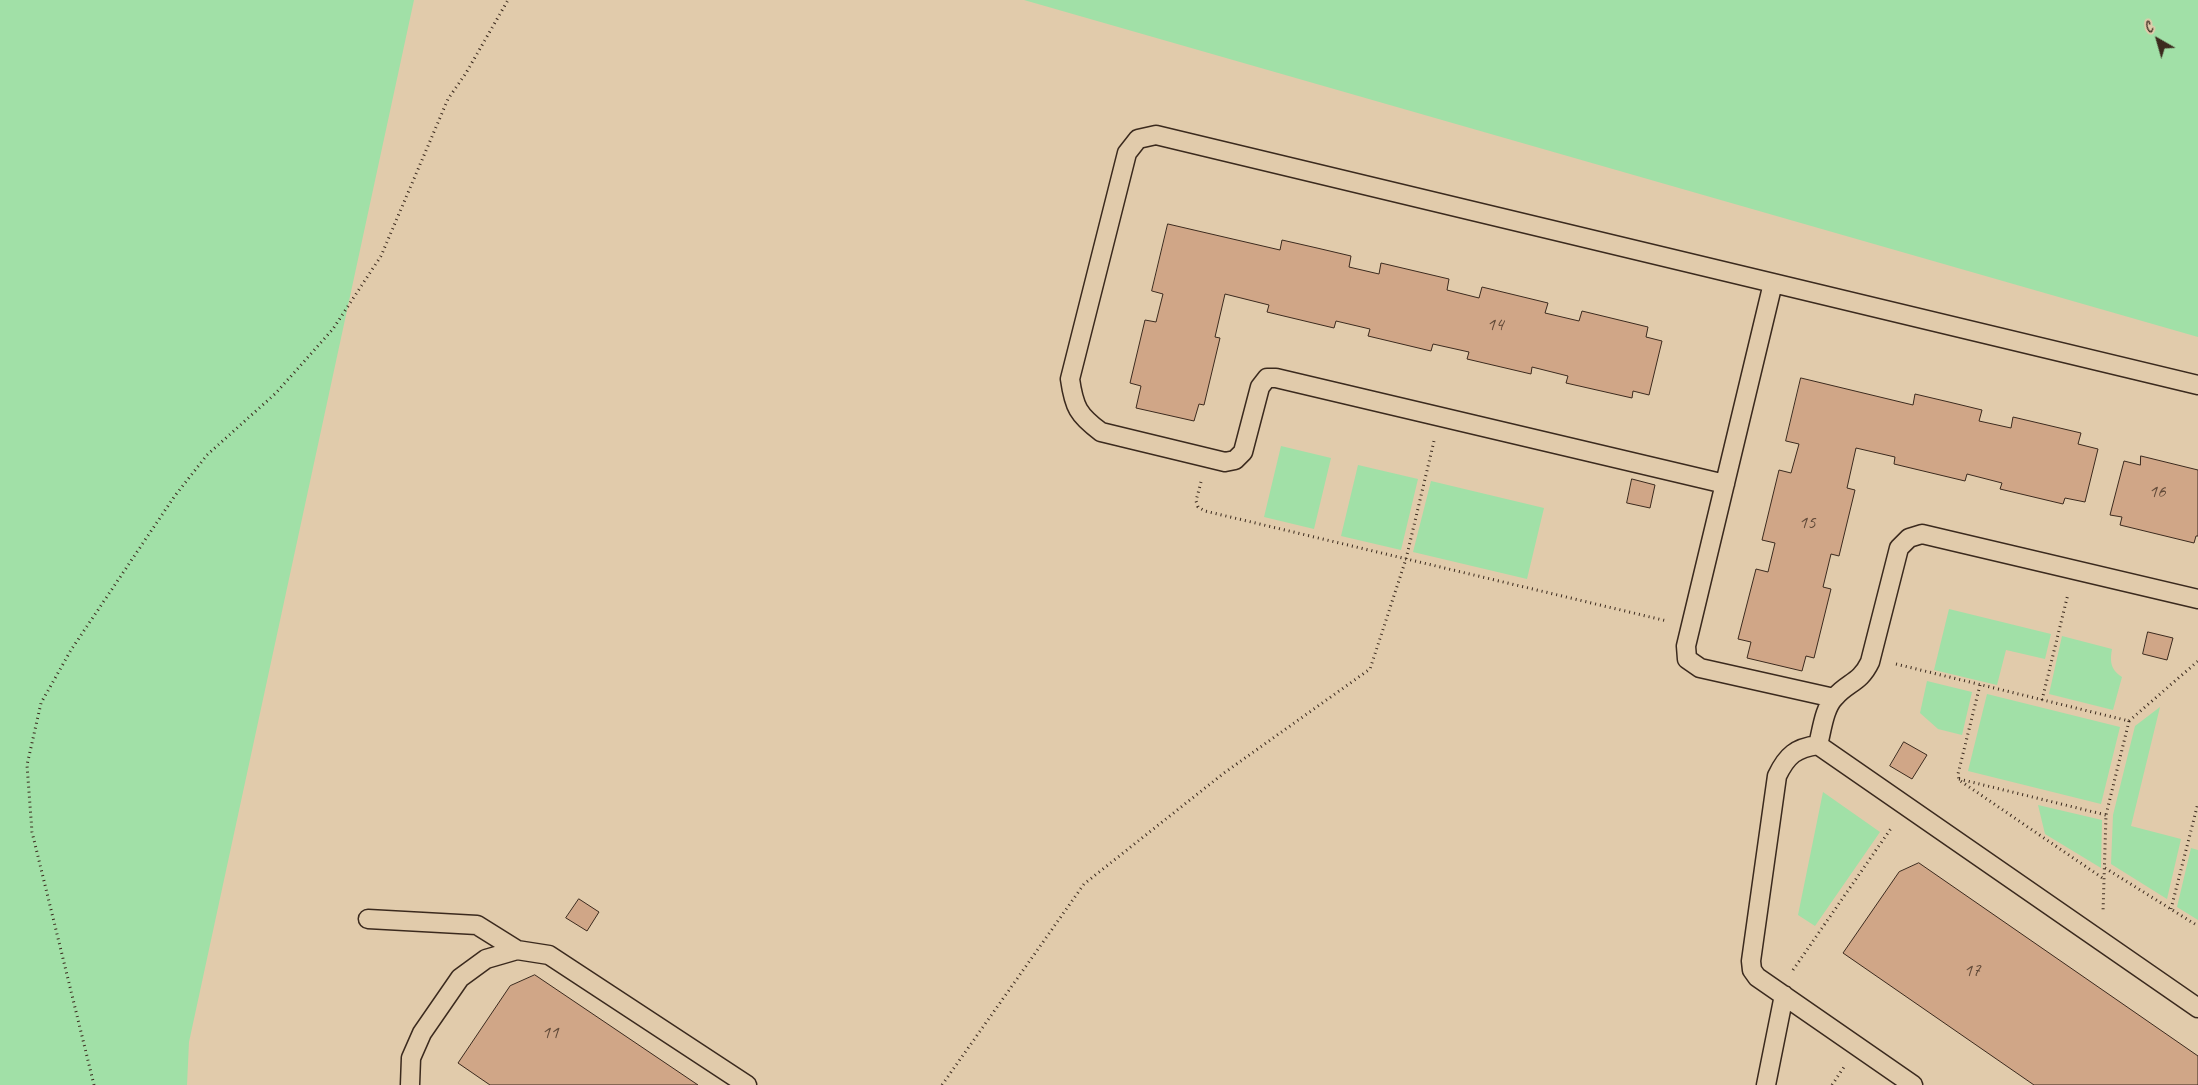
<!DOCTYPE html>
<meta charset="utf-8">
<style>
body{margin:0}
#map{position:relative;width:2198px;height:1085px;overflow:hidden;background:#e1cbab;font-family:Caveat,sans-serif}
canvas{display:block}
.north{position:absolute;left:2133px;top:15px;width:50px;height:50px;-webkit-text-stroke:4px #e1cbab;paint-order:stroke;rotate:322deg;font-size:14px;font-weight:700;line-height:20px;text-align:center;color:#3b2a1e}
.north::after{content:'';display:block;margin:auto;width:18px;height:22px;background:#3b2a1e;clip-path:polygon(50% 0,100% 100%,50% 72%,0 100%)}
</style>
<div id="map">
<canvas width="2198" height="1085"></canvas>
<div class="north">С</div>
</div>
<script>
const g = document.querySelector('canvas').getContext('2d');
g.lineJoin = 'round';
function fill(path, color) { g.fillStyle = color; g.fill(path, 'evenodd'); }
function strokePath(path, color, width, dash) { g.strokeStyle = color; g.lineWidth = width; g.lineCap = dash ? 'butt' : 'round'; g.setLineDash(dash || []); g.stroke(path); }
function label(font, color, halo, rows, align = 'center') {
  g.font = font + ' Caveat,sans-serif'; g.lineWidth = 4; g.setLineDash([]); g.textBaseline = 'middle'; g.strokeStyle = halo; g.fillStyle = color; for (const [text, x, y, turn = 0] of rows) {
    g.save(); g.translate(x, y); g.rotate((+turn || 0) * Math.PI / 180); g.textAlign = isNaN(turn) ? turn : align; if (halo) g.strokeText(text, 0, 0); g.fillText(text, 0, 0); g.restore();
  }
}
const green = new Path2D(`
 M 0,0 L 414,0 L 189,1042 L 187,1085 L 0,1085 Z
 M 1024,0 L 2198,0 L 2198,337 Z
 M 1281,446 L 1331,458 L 1314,529 L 1264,517 Z
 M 1358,465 L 1418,479 L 1401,550 L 1341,536 Z
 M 1431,481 L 1544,508 L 1527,579 L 1413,552 Z
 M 1949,609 L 2051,634 L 2045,659 L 2006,650 L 1997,685 L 1934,670 Z
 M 2062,636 L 2112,649 C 2110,661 2110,669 2122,677 L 2113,710 L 2049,694 Z
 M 1927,681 L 1972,692 L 1962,735 L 1938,729 L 1920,713 Z
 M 1987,694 L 2120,727 L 2101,804 L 1968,771 Z
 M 2160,707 L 2131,826 L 2181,839 L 2167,899 L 2111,864 L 2113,815 L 2135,726 Z
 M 1823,792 L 1880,832 L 1815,926 L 1798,915 Z
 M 2038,805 L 2102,820 L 2101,868 L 2045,834 Z
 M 2191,848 L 2198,850 L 2198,920 L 2177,907 Z`);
const building = new Path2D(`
 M 1168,224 L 1280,250 L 1282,240 L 1317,248 L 1351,256 L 1349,267 L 1379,274 L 1381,263 L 1449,279 L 1447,290 L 1479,298 L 1482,287 L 1548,303 L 1545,313 L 1579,321 L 1582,311 L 1648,327 L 1646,337 L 1662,341 L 1649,395 L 1633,391 L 1632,398 L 1566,383 L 1568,376 L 1532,367 L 1531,374 L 1467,359 L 1469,352 L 1433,344 L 1431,351 L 1368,336 L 1370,329 L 1336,321 L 1334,328 L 1267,312 L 1269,305 L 1225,294 L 1215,337 L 1220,338 L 1204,405 L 1199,404 L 1194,421 L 1136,408 L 1141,386 L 1130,383 L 1145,320 L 1156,322 L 1163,294 L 1152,291 Z
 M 1801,378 L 1913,405 L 1915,394 L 1949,402 L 1982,410 L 1979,421 L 2011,428 L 2013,417 L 2081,433 L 2078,444 L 2098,449 L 2085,502 L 2065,498 L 2063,504 L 2000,489 L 2002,483 L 1967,474 L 1965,481 L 1894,464 L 1895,457 L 1856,448 L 1847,488 L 1855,490 L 1839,556 L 1831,554 L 1823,587 L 1831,589 L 1814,658 L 1806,656 L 1802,671 L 1747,658 L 1751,642 L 1738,639 L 1756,569 L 1768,572 L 1775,543 L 1762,540 L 1779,470 L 1791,473 L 1799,444 L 1786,441 Z
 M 2141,456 L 2198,470 L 2198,536 L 2196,536 L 2194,543 L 2120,525 L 2122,517 L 2110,515 L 2124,461 L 2140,465 Z
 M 1632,479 L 1655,485 L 1650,508 L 1627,503 Z
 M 2148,632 L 2173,638 L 2167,660 L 2143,654 Z
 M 1904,742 L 1927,755 L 1912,779 L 1890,766 Z
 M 1919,863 L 2198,1056 L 2198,1085 L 2034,1085 L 1843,953 L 1899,872 Z
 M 579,899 L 599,912 L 587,931 L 566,918 Z
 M 535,975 L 698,1085 L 490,1085 L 458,1063 L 510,986 Z`);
const path = new Path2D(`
 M 1201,482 L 1196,501 L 1198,507 L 1205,511 L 1667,621
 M 1896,664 L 2129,721 L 2106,815 L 2103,912
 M 1980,685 L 1958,774 L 1959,780 L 2104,879
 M 2042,700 L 2068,594
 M 2129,721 L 2198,661
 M 1959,779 L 2106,815
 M 2105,868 L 2198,926
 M 2171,909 L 2198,803
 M 1793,970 L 1892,827
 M 94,1085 L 32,832 L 27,765 L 41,703 L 71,650 L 174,497 L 207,455 L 276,393 L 333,329 L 381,256 L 448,99 L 466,73 L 508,0
 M 942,1085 L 1084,884 L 1224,773 L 1370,669 L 1406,559 L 1434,441
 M 1832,1085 L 1844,1067`);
const service = new Path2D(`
 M 1725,484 L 1276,378 L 1267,378 L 1260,387 L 1243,452 L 1235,460 L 1225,462 L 1101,432 C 1078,415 1074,407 1070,379 L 1127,153 L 1138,139 L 1156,135 L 1773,283
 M 1834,698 L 1700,668 L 1687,659 L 1686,646 L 1773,283 L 2198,385
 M 1818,745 C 1822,730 1824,708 1835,697 C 1848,682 1860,683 1870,662 L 1899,548 L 1909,538 L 1922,534 L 2198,599
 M 368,919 L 477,925 L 517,950
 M 410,1085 L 411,1058 L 422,1033 L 460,978 L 486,959 L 517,950 L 549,955 L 747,1085
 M 1766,1085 L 1784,995
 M 1913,1085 L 1757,977 L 1752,970 L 1751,961 L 1777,776 C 1787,755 1796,748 1818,745 L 2198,1008`);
const numberNames = [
 ["14",1495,325],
 ["16",2157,492],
 ["15",1807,523],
 ["17",1972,971],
 ["11",550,1033]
];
fill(green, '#a1e0a7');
fill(building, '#d0a687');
strokePath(building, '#3b2a1e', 1);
strokePath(service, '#3b2a1e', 21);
strokePath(path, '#3b2a1e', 3, [1, 4]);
strokePath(service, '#e1cbab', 18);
label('19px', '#604938', null, numberNames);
</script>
